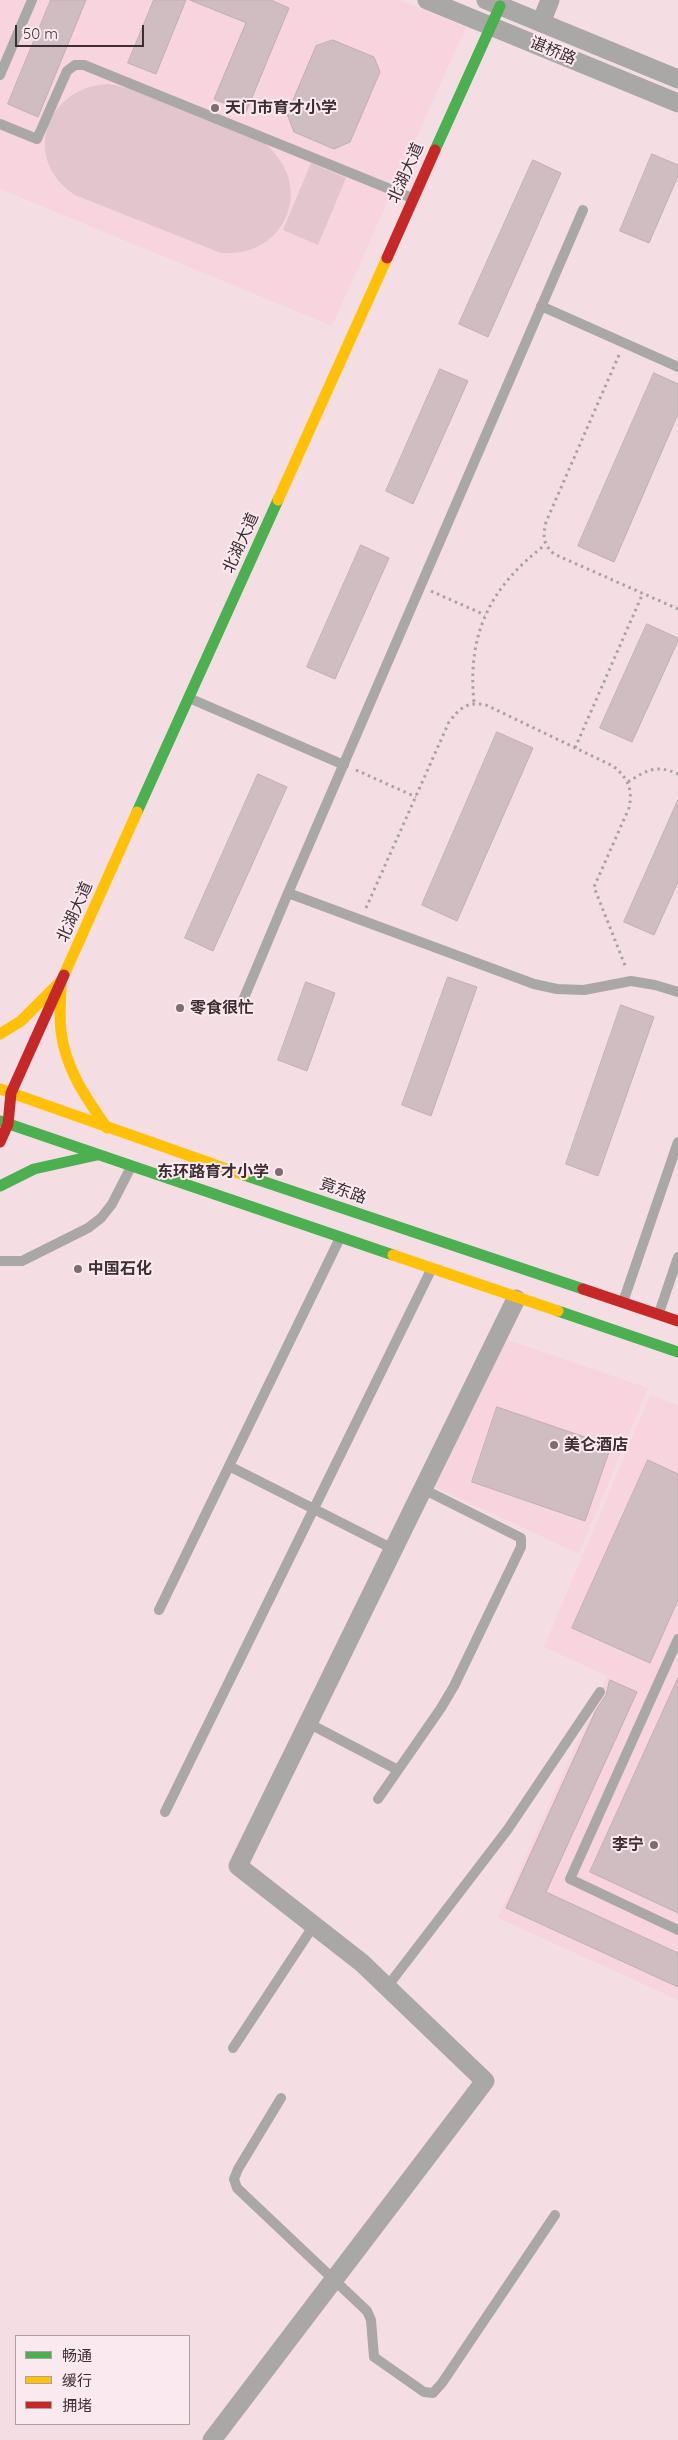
<!DOCTYPE html>
<meta charset="utf-8">
<style>
body{margin:0}
#map{position:relative;width:678px;height:2440px;overflow:hidden;background:#f4dee4;font-family:Quicksand,"Noto Sans SC",sans-serif}
canvas{display:block}
.legend{position:absolute;left:15px;top:2335px;width:175px;height:90px;box-sizing:border-box;background:#faeaef;border:1px solid #ae9fa4;margin:0;padding:6px 9px;list-style:none;font-size:15px;color:#3d2e33}
.legend li{display:flex;align-items:center;gap:10px;height:25px}
.legend b{width:25px;border:1px solid #ae9fa4}
.scale{position:absolute;left:15px;top:25px;width:129px;height:22px;box-sizing:border-box;border:2px solid #3d2e33;border-top:0;padding-left:6px;font-size:15px;line-height:18px;white-space:nowrap;color:#3d2e33;-webkit-text-stroke:4px #faeaef;paint-order:stroke}
</style>
<div id="map">
<canvas width="678" height="2440"></canvas>
<ul class="legend">
<li><b style="height:6px;background:#4caf50"></b>畅通</li>
<li><b style="height:6px;background:#ffc107"></b>缓行</li>
<li><b style="height:6px;background:#c62828"></b>拥堵</li>
</ul>
<div class="scale">50 m</div>
</div>
<script>
const g = document.querySelector('canvas').getContext('2d');
g.lineJoin = 'round';
function fill(path, color) { g.fillStyle = color; g.fill(path, 'evenodd'); }
function strokePath(path, color, width, dash) { g.strokeStyle = color; g.lineWidth = width; g.lineCap = dash ? 'butt' : 'round'; g.setLineDash(dash || []); g.stroke(path); }
function label(font, color, halo, rows, align = 'center') {
  g.font = font + ' Quicksand,"Noto Sans SC",sans-serif'; g.lineWidth = 4; g.setLineDash([]); g.textBaseline = 'middle'; g.strokeStyle = halo; g.fillStyle = color; for (const [text, x, y, turn = 0] of rows) {
    g.save(); g.translate(x, y); g.rotate((+turn || 0) * Math.PI / 180); g.textAlign = isNaN(turn) ? turn : align; if (halo) g.strokeText(text, 0, 0); g.fillText(text, 0, 0); g.restore();
  }
}
const built = new Path2D(`
 M 0,0 L 400,0 L 466,27 L 332,326 L 0,189 Z
 M 505,1339 L 648,1388 L 579,1554 L 433,1486 Z
 M 650,1395 L 678,1405 L 678,2000 L 498,1918 L 607,1676 L 544,1647 Z`);
const green = new Path2D(`
 M 109,84 L 127,88 L 264,143 C 316,184 287,258 221,253 L 75,195 C 20,159 46,86 109,84 Z
 M 311,163 L 346,178 L 318,245 L 283,230 Z`);
const building = new Path2D(`
 M 51,0 L 86,0 L 38,117 L 8,104 Z
 M 154,0 L 186,0 L 156,74 L 128,63 Z
 M 190,0 L 271,0 L 289,8 L 246,112 L 214,99 L 246,23 Z
 M 333,40 L 374,57 L 380,72 L 350,142 L 334,149 L 294,132 L 287,114 L 316,46 Z
 M 652,154 L 678,165 L 678,176 L 649,243 L 620,231 Z
 M 533,160 L 561,173 L 488,337 L 459,324 Z
 M 440,369 L 468,381 L 413,504 L 386,491 Z
 M 654,373 L 678,384 L 678,414 L 614,562 L 578,546 Z
 M 361,545 L 389,558 L 335,679 L 307,667 Z
 M 647,624 L 678,638 L 678,641 L 632,742 L 600,728 Z
 M 497,732 L 533,748 L 457,921 L 422,905 Z
 M 258,774 L 287,787 L 213,951 L 185,938 Z
 M 678,800 L 678,882 L 654,935 L 624,922 Z
 M 448,977 L 477,987 L 431,1116 L 402,1105 Z
 M 306,982 L 335,993 L 307,1071 L 278,1060 Z
 M 621,1005 L 654,1017 L 598,1176 L 566,1164 Z
 M 497,1407 L 611,1446 L 585,1521 L 472,1482 Z
 M 648,1460 L 678,1474 L 678,1600 L 650,1663 L 572,1628 Z
 M 678,1678 L 678,1913 L 590,1872 Z
 M 610,1680 L 637,1692 L 546,1892 L 678,1953 L 678,1987 L 506,1908 L 596,1710 L 606,1695 Z`);
const path = new Path2D(`
 M 619,355 L 546,522 C 543,536 542,543 554,554 L 678,609
 M 431,591 L 485,615
 M 474,702 C 467,634 490,587 545,545
 M 575,748 L 643,593
 M 356,770 L 416,797
 M 628,782 C 647,770 656,764 678,774
 M 366,908 L 449,722 C 460,708 467,701 486,705 L 613,766 C 628,778 633,789 629,808 L 594,887 L 626,968`);
const lane = new Path2D(`
 M 0,75 L 32,0
 M 0,124 L 37,139 L 67,71 L 75,65 L 84,65 L 412,198
 M 583,210 L 288,893 L 534,984 L 557,989 L 584,990 L 631,981 L 655,985 L 678,992
 M 541,306 L 678,367
 M 189,698 L 344,765
 M 241,1005 L 288,893
 M 0,1261 L 22,1261 L 88,1228 L 101,1218 L 112,1204 L 131,1167
 M 623,1302 L 678,1142
 M 659,1313 L 678,1257
 M 229,1466 L 393,1549
 M 159,1610 L 340,1238
 M 678,1639 L 570,1879 L 678,1930
 M 308,1723 L 398,1770
 M 378,1799 L 441,1708 L 454,1686 L 521,1547 L 521,1538 L 423,1489
 M 165,1812 L 431,1270
 M 387,1987 L 508,1829 L 600,1692
 M 233,2048 L 314,1925
 M 281,2098 L 238,2169 L 234,2179 L 237,2188 L 367,2311 L 371,2320 L 374,2357 L 424,2392 L 433,2393 L 442,2383 L 555,2215`);
const street = new Path2D(`
 M 427,0 L 678,103
 M 486,0 L 678,79
 M 541,23 L 550,0
 M 212,2440 L 485,2081 L 362,1963 L 238,1866 L 516,1299`);
const fast = new Path2D(`
 M 435,150 L 500,6
 M 137,812 L 278,500
 M 0,1121 L 393,1255
 M 244,1175 L 583,1289
 M 0,1186 L 34,1169 L 97,1155
 M 558,1311 L 678,1352`);
const slow = new Path2D(`
 M 278,500 L 387,258
 M 64,975 L 137,812
 M 0,1034 L 21,1021 L 61,981 C 61,998 59,1015 61,1031 C 65,1068 86,1098 107,1128
 M 0,1089 L 244,1175
 M 393,1255 L 558,1311`);
const jam = new Path2D(`
 M 387,258 L 435,150
 M 0,1142 L 8,1124 L 11,1093 L 64,975
 M 583,1289 L 678,1321`);
const markers = [
 [215,108,5,"#7d6c71"],
 [180,1008,5,"#7d6c71"],
 [279,1172,5,"#7d6c71"],
 [78,1269,5,"#7d6c71"],
 [554,1445,5,"#7d6c71"],
 [654,1845,5,"#7d6c71"]
];
const streetNames = [
 ["谌桥路",553,51,22],
 ["北湖大道",406,173,-66],
 ["北湖大道",241,543,-66],
 ["北湖大道",75,912,-66],
 ["竟东路",343,1191,19]
];
const poiNames = [
 ["天门市育才小学",225,108],
 ["零食很忙",190,1008],
 ["东环路育才小学",269,1172,"right"],
 ["中国石化",88,1269],
 ["美仑酒店",564,1445],
 ["李宁",644,1845,"right"]
];
fill(built, '#f8d4df');
fill(green, '#e2c5cd');
fill(building, '#cfbdc2');
strokePath(building, '#bfafb4', 1);
strokePath(path, '#a9a2a4', 3, [2.5, 4]);
strokePath(lane, '#aaa8a7', 10);
strokePath(street, '#aaa8a7', 19);
strokePath(fast, '#4caf50', 11);
strokePath(slow, '#ffc107', 11);
strokePath(jam, '#c62828', 11);
for (const [x, y, r, color] of markers) { const dot = new Path2D(); dot.arc(x, y, r, 0, 2 * Math.PI); g.fillStyle = color; g.fill(dot); strokePath(dot, '#faeaef', 2); }
label('16px', '#3d2e33', '#faeaef', streetNames);
label('bold 16px', '#3d2e33', '#faeaef', poiNames, 'left');
</script>
